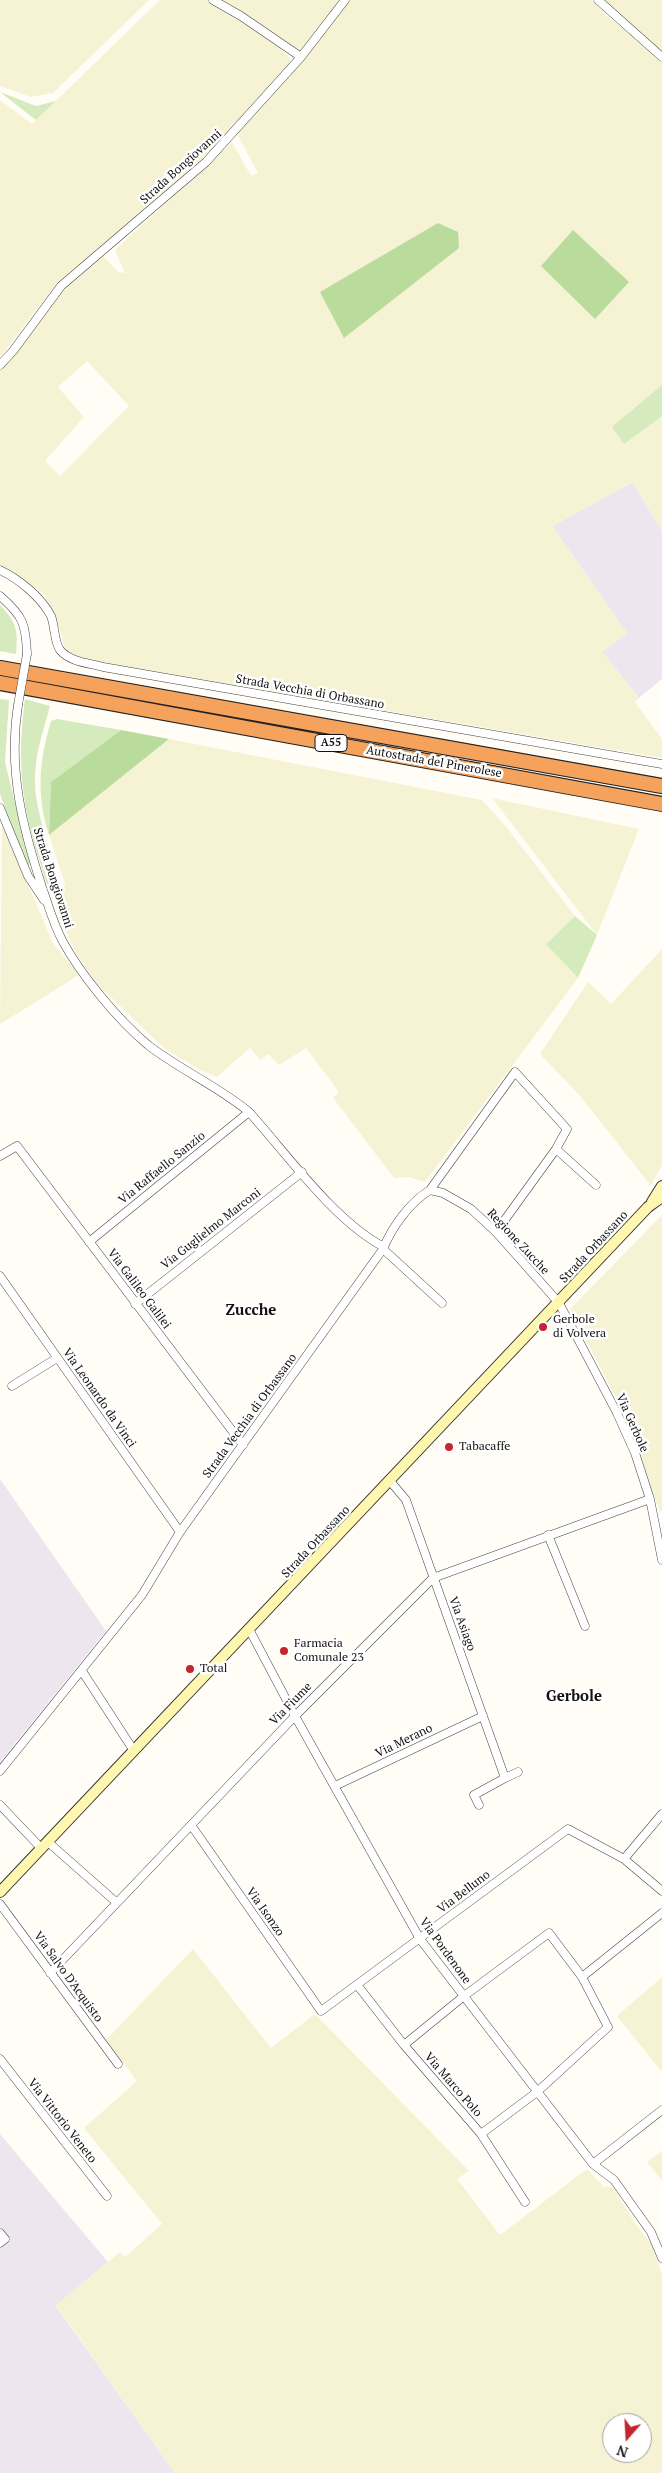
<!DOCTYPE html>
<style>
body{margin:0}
#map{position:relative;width:662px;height:2473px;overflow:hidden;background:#fffdf5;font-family:"PT Serif",serif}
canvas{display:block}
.north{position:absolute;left:602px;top:2413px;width:50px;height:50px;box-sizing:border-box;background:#fff;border:1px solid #a0a0a0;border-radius:50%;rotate:199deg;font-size:14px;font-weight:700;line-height:20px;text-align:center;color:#111}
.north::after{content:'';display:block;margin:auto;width:18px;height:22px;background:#c4262e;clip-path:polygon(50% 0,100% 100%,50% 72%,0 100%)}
</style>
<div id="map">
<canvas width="662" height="2473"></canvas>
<div class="north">N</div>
</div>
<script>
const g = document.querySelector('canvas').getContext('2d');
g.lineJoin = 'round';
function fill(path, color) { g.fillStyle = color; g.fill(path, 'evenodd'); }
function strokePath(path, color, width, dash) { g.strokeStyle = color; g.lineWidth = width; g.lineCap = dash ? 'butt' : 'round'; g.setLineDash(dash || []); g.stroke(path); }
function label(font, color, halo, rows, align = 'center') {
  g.font = font + ' "PT Serif",serif'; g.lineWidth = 5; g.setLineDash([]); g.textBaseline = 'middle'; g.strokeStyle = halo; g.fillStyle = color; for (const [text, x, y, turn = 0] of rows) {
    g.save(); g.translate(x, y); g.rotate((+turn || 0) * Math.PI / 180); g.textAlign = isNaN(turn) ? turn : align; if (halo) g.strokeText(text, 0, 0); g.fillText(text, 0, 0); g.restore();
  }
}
const industrial = new Path2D(`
 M 633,482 L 662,531 L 662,679 L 639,698 L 602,652 L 627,633 L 552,526 Z
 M 0,1479 L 106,1631 L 0,1762 Z
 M 0,2134 L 108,2262 L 56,2306 L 175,2473 L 0,2473 Z`);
const farmland = new Path2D(`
 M 0,0 L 149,0 L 53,93 L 31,97 L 0,86 Z
 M 160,0 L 206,0 L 248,24 L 277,45 L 289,57 L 291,63 L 230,132 L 204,156 L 133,220 L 57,283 L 0,357 L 0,100 L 32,124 Z
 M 220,0 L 342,0 L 301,52 Z
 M 350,0 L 591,0 L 608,17 L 662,59 L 662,531 L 633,482 L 552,526 L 627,633 L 602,652 L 639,698 L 635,702 L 662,739 L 662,758 L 94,661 L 72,654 L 64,646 L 62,635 L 45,595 L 11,571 L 0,565 L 0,368 L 62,288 L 102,255 L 118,272 L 125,273 L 115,250 L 232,142 L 251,176 L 258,173 L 237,134 L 302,62 ZM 87,361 L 129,406 L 60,476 L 45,461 L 84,417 L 58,387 Z
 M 602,0 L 662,0 L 662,51 L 623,20 Z
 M 169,739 L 482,800 L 504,824 L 575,916 L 546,944 L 578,978 L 425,1182 L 409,1177 L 394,1178 L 333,1098 L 339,1092 L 306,1048 L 279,1065 L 268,1054 L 260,1060 L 250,1048 L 217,1077 L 202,1071 L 164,1048 L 97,984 L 77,955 L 65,929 L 58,905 L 65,884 L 49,835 Z
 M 492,798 L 639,829 L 597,935 Z
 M 2,824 L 53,943 L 79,975 L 0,1024 Z
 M 662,949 L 662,1165 L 651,1186 L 581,1097 L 540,1054 L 588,982 L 611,1004 Z
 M 662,1215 L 662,1511 L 660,1512 L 623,1411 L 570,1309 Z
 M 193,1949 L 271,2048 L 315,2014 L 469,2171 L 457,2179 L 500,2235 L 587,2169 L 603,2186 L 614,2188 L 634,2222 L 652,2245 L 662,2275 L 662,2473 L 175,2473 L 56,2305 L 120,2252 L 125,2257 L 162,2224 L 84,2128 L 137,2081 L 106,2040 ZM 612,2423 L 642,2423 L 642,2453 L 612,2453 Z
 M 662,1977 L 662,2072 L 617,2016 Z
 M 662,2151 L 662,2181 L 647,2162 Z`);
const green = new Path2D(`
 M 0,92 L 36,106 L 56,101 L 36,120 Z
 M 662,385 L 662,416 L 624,444 L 612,427 Z
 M 0,605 C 17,623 18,630 16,654 L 0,651 Z
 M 0,699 L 9,700 L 5,762 L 30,864 L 27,866 L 0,794 Z
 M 25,699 L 50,706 C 43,732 34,756 35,784 C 35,812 57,863 49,886 C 44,881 43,869 40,862 C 21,805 17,759 25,699 Z
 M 57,719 L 121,730 L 51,782 L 49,835 C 36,794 39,762 51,721 Z
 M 575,916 L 597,935 L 578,978 L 546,944 Z`);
const forest = new Path2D(`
 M 438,223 L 458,232 L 459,248 L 344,338 L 320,292 Z
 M 573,230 L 629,282 L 595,319 L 541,266 Z
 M 121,730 L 169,739 L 49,835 L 51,782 Z`);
const street = new Path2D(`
 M 598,0 L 662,57
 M 301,57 L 345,0
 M 0,365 L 13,351 L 61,286 L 206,162 L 301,57 L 241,16 L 213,0
 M 0,570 C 19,579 41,597 51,616 C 55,626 54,642 60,650 C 70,662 89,663 103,667 L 662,764
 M 0,596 C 23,616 26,624 27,654
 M 18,705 C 8,769 22,826 42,887 C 48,904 53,923 62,940 C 80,974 118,1020 148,1045 C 180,1070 218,1086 249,1112 C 287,1154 334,1221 384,1247
 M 0,808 L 28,876 L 44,900
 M 556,1149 L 596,1185
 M 0,1156 L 17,1146 L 243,1445
 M 430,1190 L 443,1193 L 471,1209 L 496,1232 L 559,1303 L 617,1413 L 635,1453 L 650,1499 L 662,1560
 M 89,1242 L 249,1112
 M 383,1249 L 442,1303
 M 0,1276 L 180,1532
 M 135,1304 L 302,1172
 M 12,1386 L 57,1358
 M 390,1481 L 406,1500 L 505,1778 L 518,1772
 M 548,1535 L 585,1626
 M 249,1629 L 295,1716 L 420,1939 L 593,2164 L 614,2180 L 651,2232 L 662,2258
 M 82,1671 L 134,1751
 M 0,1771 L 142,1595 L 180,1532 L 383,1249 C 392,1227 410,1202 430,1190 L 515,1072 L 567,1129 L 556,1149 L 496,1232
 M 335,1786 L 483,1716
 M 0,1805 L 42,1849
 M 479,1805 L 474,1795 L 505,1778
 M 191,1825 L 321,2011 L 568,1829 L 624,1859 L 662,1891
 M 48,1842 L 116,1902
 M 624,1859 L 662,1814
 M 0,1904 L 118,2064
 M 50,1973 L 295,1716 L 433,1578 L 650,1499
 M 358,1986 L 404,2045 L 481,2134 L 525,2202
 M 404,2045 L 464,1996 L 549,1933 L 582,1977 L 662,1913
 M 0,2059 L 107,2196
 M 481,2134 L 537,2092 L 608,2027 L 582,1977
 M 593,2164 L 662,2110
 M 0,2233 L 5,2239 L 0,2243`);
const secondary = new Path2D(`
 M 652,1202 L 662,1186
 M 0,1892 L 648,1207 L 662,1197`);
const highway = new Path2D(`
 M 0,668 L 662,786
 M 0,683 L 662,804`);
const streetBridge = new Path2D(`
 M 18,705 L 27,654`);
const markers = [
 [543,1327,5,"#c4262e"],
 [449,1447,5,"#c4262e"],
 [284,1651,5,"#c4262e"],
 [190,1669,5,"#c4262e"]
];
const shields = [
 [331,743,32]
];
const shieldNames = [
 ["A55",331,743]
];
const streetNames = [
 ["Strada Bongiovanni",181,167,-42],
 ["Strada Vecchia di Orbassano",310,692,10],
 ["Autostrada del Pinerolese",434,762,10],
 ["Strada Bongiovanni",53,878,72],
 ["Via Raffaello Sanzio",162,1168,-39],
 ["Via Guglielmo Marconi",211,1229,-38],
 ["Regione Zucche",518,1242,47],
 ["Strada Orbassano",594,1247,-47],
 ["Via Galileo Galilei",139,1289,53],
 ["Via Leonardo da Vinci",99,1398,55],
 ["Strada Vecchia di Orbassano",250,1416,-54],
 ["Via Gerbole",632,1423,66],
 ["Strada Orbassano",316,1542,-47],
 ["Via Asiago",462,1624,70],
 ["Via Fiume",291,1704,-46],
 ["Via Merano",404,1741,-26],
 ["Via Belluno",464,1892,-37],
 ["Via Isonzo",265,1912,55],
 ["Via Pordenone",445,1951,54],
 ["Via Salvo D'Acquisto",68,1977,54],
 ["Via Marco Polo",453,2085,49],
 ["Via Vittorio Veneto",62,2121,52]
];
const poiNames = [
 ["Gerbole",553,1320],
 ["di Volvera",553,1334],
 ["Tabacaffe",459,1447],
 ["Farmacia",294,1644],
 ["Comunale 23",294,1658],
 ["Total",200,1669]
];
const quarterNames = [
 ["Zucche",251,1311],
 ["Gerbole",574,1697]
];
fill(industrial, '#eee6ef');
fill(farmland, '#f6f3d4');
fill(green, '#d5ebbd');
fill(forest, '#b9dc9c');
strokePath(street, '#444', 9);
strokePath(secondary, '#333', 12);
strokePath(highway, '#222', 16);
strokePath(street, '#fff', 8);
strokePath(secondary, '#fff6b0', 10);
strokePath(highway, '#f5a25d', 14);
strokePath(streetBridge, '#444', 9, []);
strokePath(streetBridge, '#fff', 8);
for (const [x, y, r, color] of markers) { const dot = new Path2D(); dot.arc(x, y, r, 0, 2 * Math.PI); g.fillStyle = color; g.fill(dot); strokePath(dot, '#fff', 2); }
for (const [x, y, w] of shields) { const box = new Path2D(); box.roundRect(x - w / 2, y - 8.5, w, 17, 4); g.fillStyle = '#fff'; g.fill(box); strokePath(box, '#111', 1); }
label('bold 11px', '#111', null, shieldNames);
label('12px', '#111', '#fff', streetNames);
label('12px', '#111', '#fff', poiNames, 'left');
label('bold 15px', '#111', '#fff', quarterNames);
</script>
